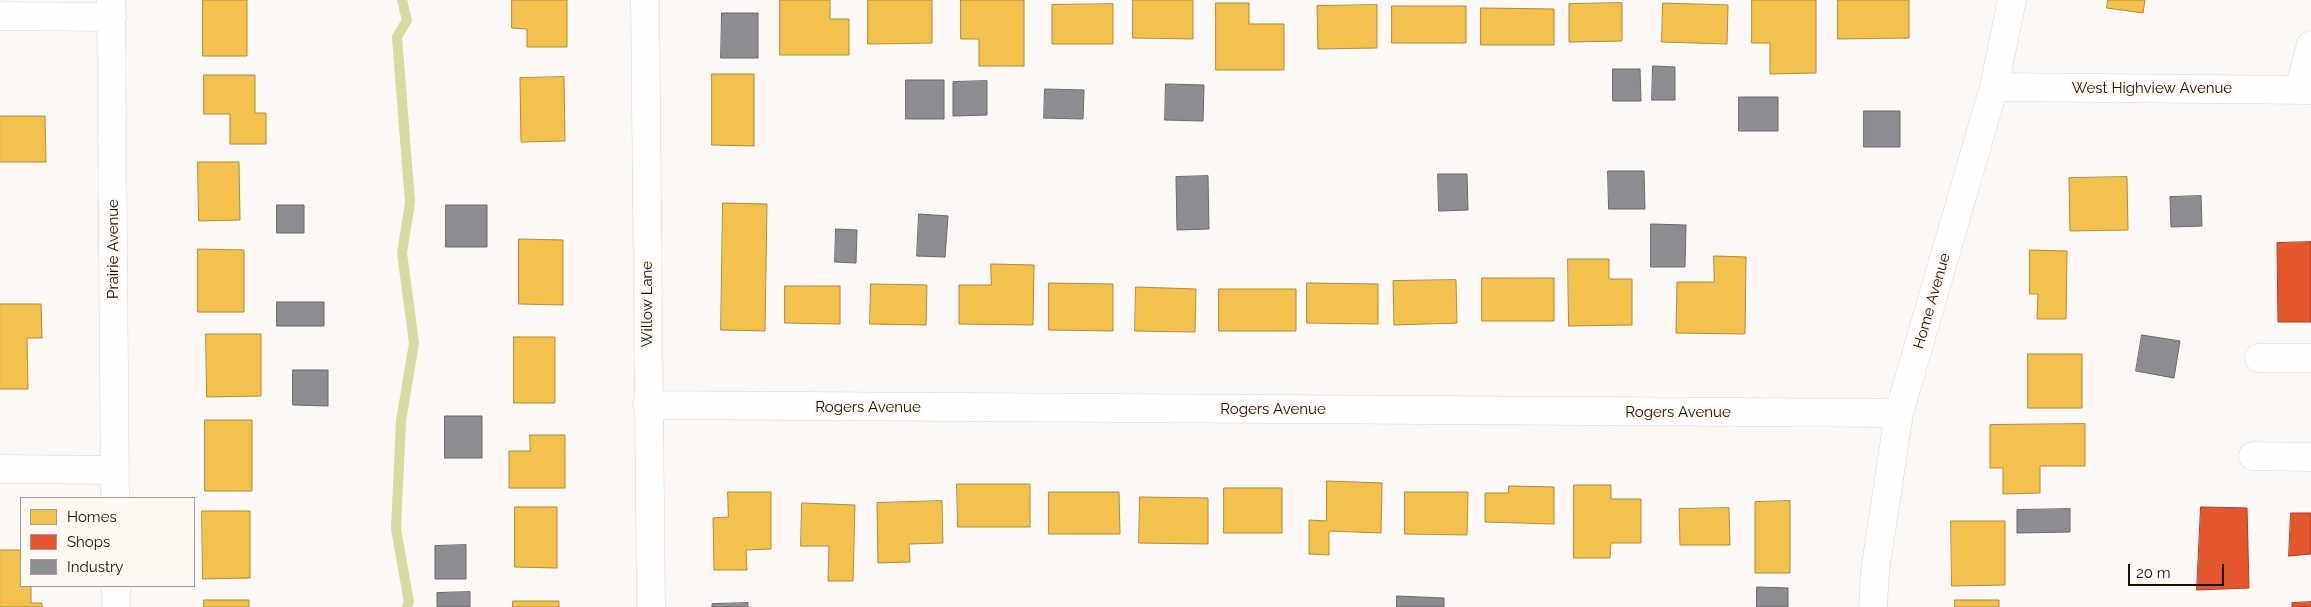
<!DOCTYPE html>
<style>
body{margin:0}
#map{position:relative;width:2311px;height:607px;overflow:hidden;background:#fbf8f6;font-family:Raleway,sans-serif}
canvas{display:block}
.legend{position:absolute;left:20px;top:497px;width:175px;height:90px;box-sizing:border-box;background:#fef8f3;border:1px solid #a29b95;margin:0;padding:6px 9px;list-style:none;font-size:15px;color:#190f07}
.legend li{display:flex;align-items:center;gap:10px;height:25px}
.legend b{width:25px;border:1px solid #a29b95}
.scale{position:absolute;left:2128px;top:564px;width:96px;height:22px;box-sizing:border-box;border:2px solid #190f07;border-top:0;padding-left:6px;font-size:15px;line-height:18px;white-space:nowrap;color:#190f07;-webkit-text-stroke:4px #fef8f3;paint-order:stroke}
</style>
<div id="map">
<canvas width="2311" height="607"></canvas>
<ul class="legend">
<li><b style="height:14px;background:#f2c14e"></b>Homes</li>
<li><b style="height:14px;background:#e4572e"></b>Shops</li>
<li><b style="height:14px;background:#8d8d92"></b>Industry</li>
</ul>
<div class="scale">20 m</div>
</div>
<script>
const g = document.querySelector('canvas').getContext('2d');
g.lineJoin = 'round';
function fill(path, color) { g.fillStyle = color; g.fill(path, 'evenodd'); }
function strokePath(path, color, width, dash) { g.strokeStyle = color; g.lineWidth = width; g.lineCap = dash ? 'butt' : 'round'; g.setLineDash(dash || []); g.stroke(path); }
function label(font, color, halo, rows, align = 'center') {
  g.font = font + ' Raleway,sans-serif'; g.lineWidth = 5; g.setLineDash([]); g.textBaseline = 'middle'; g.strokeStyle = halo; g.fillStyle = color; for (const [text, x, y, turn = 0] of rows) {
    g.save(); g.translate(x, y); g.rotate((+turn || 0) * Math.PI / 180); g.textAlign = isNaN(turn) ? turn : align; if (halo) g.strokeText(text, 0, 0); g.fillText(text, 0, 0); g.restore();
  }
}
const homes = new Path2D(`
 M 203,0 L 247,0 L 247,56 L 203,56 Z
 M 512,0 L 567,0 L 567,47 L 527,47 L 527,29 L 512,28 Z
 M 780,0 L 830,0 L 830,19 L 849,19 L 849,55 L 780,55 Z
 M 868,0 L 932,0 L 932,43 L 868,44 Z
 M 961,0 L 1024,0 L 1024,66 L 979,66 L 979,39 L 961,39 Z
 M 1133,0 L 1193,0 L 1193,39 L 1133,38 Z
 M 1752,0 L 1816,0 L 1816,73 L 1770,74 L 1770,43 L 1752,43 Z
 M 1838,0 L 1909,0 L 1909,38 L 1838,39 Z
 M 2108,0 L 2145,0 L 2143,13 L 2107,8 Z
 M 1216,3 L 1249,3 L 1249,24 L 1284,24 L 1284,70 L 1216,70 Z
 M 1622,3 L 1622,41 L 1569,42 L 1569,4 Z
 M 1663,3 L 1728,5 L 1727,44 L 1662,42 Z
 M 1113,4 L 1113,44 L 1052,44 L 1052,5 Z
 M 1377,5 L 1377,48 L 1318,49 L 1317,6 Z
 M 1392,6 L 1466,6 L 1466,43 L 1392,43 Z
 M 1481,8 L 1554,9 L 1554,45 L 1481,45 Z
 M 712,74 L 754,74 L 754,146 L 712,145 Z
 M 204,75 L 255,75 L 255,113 L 266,113 L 266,144 L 230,144 L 230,114 L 204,114 Z
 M 564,77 L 565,141 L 521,142 L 520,78 Z
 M 0,116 L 45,116 L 46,162 L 0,162 Z
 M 198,162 L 239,162 L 240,220 L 199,221 Z
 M 2127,177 L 2128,230 L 2070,231 L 2069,178 Z
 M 723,203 L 767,204 L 765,331 L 721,330 Z
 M 519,239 L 563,240 L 563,305 L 519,304 Z
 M 198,249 L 244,250 L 244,312 L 198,312 Z
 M 2030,250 L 2067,251 L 2066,319 L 2037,319 L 2038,294 L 2030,294 Z
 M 1714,256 L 1746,257 L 1745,334 L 1676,333 L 1677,282 L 1714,282 Z
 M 1568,259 L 1609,259 L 1609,279 L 1632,279 L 1632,325 L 1569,326 Z
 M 991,264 L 1034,265 L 1033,325 L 959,324 L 959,285 L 991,285 Z
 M 1482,278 L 1554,278 L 1554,321 L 1482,321 Z
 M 1456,280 L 1457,323 L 1394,325 L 1393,281 Z
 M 1049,283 L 1113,284 L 1113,331 L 1049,330 Z
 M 1307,283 L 1378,284 L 1378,324 L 1307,323 Z
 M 871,284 L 927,285 L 926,325 L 870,324 Z
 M 785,286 L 840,286 L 840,324 L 785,323 Z
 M 1136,287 L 1196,289 L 1195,332 L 1135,331 Z
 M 1219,289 L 1296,289 L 1296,331 L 1219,331 Z
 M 0,304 L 41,304 L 42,338 L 27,338 L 28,389 L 0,389 Z
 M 206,334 L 261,334 L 261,396 L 207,397 Z
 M 514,337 L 555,337 L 555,403 L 514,403 Z
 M 2028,354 L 2082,354 L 2082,408 L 2028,408 Z
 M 205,420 L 252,420 L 252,491 L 205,491 Z
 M 2085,424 L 2085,466 L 2040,466 L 2040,493 L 2003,494 L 2003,468 L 1990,468 L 1990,425 Z
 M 530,435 L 565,435 L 565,488 L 509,488 L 509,451 L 530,451 Z
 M 1327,481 L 1382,483 L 1381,533 L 1329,531 L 1329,555 L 1309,554 L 1309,520 L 1326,521 Z
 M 957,484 L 1030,484 L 1030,527 L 958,527 Z
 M 1574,485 L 1611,485 L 1611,499 L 1641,499 L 1641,543 L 1611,543 L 1610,558 L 1574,558 Z
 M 1509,486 L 1554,487 L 1554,524 L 1485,522 L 1485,493 L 1508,493 Z
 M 1224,488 L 1282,488 L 1282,533 L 1224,533 Z
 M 728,492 L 771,492 L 771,549 L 746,550 L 747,570 L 714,570 L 713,518 L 728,517 Z
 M 1049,492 L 1119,492 L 1120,534 L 1049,534 Z
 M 1405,492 L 1468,492 L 1467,535 L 1405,534 Z
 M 1140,497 L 1208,498 L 1208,544 L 1139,543 Z
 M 942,501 L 943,543 L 909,544 L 910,562 L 878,563 L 877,503 Z
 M 1790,501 L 1790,573 L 1755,573 L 1755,502 Z
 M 802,503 L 855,505 L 853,581 L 828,581 L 829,546 L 801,546 Z
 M 515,507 L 557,507 L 557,568 L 515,567 Z
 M 1729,508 L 1730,545 L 1680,545 L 1679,509 Z
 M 202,511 L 250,511 L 250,578 L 203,579 Z
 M 1951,521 L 2005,521 L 2005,585 L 1952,586 Z
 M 0,550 L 21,550 L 21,586 L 31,586 L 31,603 L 42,603 L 42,607 L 0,607 Z
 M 204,600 L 249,600 L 249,607 L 204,607 Z
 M 1955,600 L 1999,600 L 1999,607 L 1955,607 Z
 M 513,601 L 559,601 L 559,607 L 513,607 Z`);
const shops = new Path2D(`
 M 2311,242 L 2311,322 L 2278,322 L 2277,243 Z
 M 2201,507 L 2247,508 L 2249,588 L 2197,590 Z
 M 2291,513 L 2311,513 L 2311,554 L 2289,556 Z
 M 2311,602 L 2311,607 L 2292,607 L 2292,603 Z`);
const industry = new Path2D(`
 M 722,13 L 758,13 L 758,58 L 721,58 Z
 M 1653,66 L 1675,67 L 1675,100 L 1652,100 Z
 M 1613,69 L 1640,69 L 1641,101 L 1613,101 Z
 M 906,80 L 944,80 L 944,119 L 906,119 Z
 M 987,81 L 987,115 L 953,116 L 953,82 Z
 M 1166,84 L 1204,85 L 1203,121 L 1165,120 Z
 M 1045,89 L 1084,90 L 1083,119 L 1044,118 Z
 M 1739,97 L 1778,97 L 1778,131 L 1739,131 Z
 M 1864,111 L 1900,111 L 1900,147 L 1864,147 Z
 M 1608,171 L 1644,171 L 1645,209 L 1609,209 Z
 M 1438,174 L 1467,174 L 1468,210 L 1439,211 Z
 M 1208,176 L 1209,229 L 1177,230 L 1176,177 Z
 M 2201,196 L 2202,226 L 2171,227 L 2170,197 Z
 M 277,205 L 304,205 L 304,233 L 277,233 Z
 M 446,205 L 487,205 L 487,247 L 446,247 Z
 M 919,214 L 948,216 L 945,257 L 917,256 Z
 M 1651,224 L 1686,225 L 1685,267 L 1651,267 Z
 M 836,229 L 857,230 L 856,263 L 835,262 Z
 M 277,302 L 324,302 L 324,326 L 277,326 Z
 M 2142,335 L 2180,341 L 2174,378 L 2136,371 Z
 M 293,370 L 328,370 L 328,406 L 293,405 Z
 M 445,416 L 482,416 L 482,458 L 445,458 Z
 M 2070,509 L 2070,532 L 2017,533 L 2017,510 Z
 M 466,545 L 466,579 L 435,579 L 435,546 Z
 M 1757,587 L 1788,588 L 1788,607 L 1757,607 Z
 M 470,592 L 470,607 L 437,607 L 437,593 Z
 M 1397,596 L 1444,598 L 1444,607 L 1397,607 Z
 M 748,603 L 748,607 L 712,607 L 712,604 Z`);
const stream = new Path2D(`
 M 402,0 L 407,20 L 397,37 L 410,203 L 402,253 L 414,343 L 401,421 L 396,529 L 409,602 L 407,607`);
const minor = new Path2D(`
 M 111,0 L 115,498
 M 645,0 L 651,607
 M 0,16 L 112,17
 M 1994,87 L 2311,90
 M 2299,90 L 2311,45
 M 2259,358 L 2311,358
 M 647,405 L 1899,413
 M 2253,456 L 2311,457
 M 0,469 L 115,470
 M 116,586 L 116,607
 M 1873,607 L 1875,571 L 1899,413 L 1994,87 L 2012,0`);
const streetNames = [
 ["West Highview Avenue",2152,88],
 ["Prairie Avenue",113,249,-90],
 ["Home Avenue",1932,301,-74],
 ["Willow Lane",647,304,-90],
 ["Rogers Avenue",868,407],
 ["Rogers Avenue",1273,409],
 ["Rogers Avenue",1678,412]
];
fill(homes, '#f2c14e');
strokePath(homes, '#b18c39', 1);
fill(shops, '#e4572e');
strokePath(shops, '#a74122', 1);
fill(industry, '#8d8d92');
strokePath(industry, '#6a6768', 1);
strokePath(stream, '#d5dba1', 10);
strokePath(minor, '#dcd5cf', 29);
strokePath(minor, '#fefefe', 28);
label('15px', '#190f07', '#fef8f3', streetNames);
</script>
